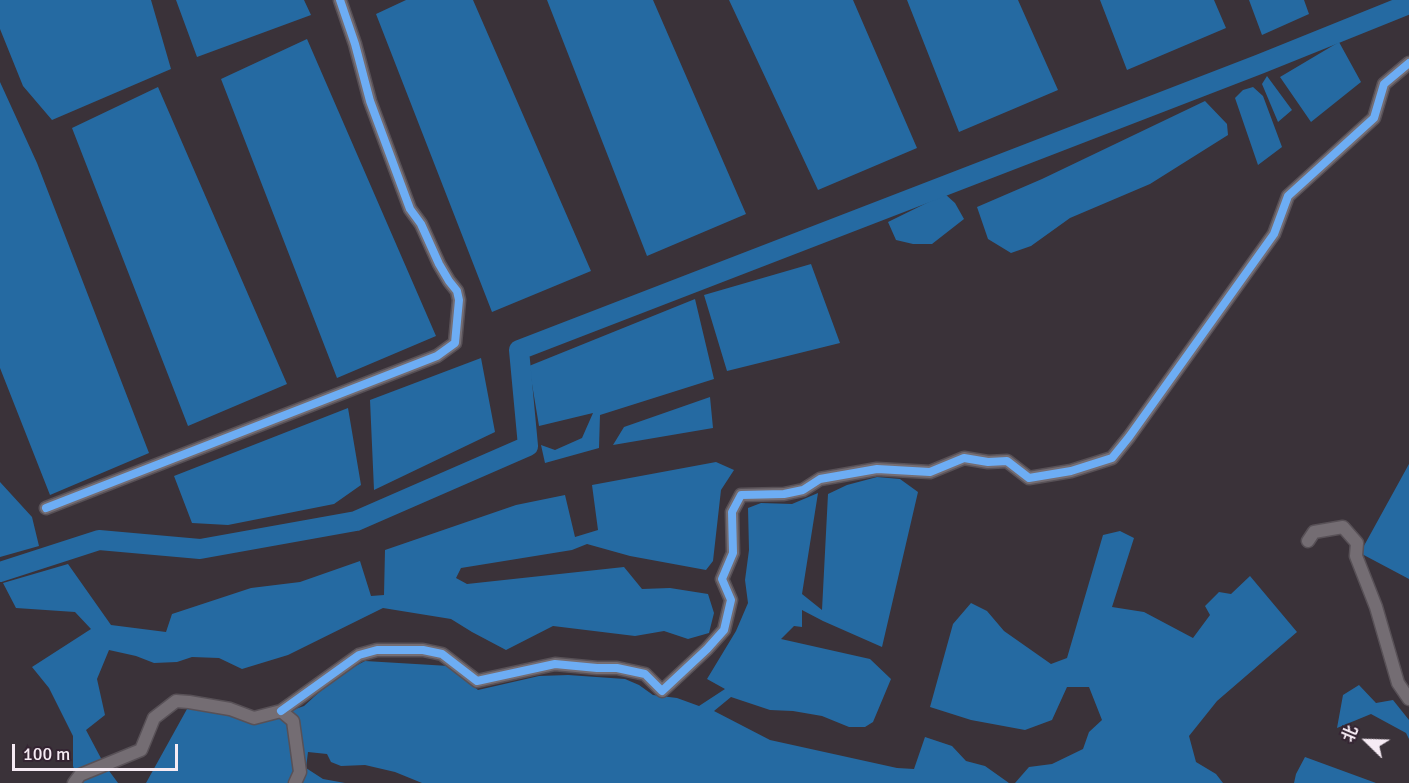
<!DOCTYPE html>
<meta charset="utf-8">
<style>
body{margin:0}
#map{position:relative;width:1409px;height:783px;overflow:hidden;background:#3a3239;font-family:Signika,"Noto Sans SC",sans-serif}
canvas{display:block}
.north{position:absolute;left:1337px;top:711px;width:60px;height:60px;-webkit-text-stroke:4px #342432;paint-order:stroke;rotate:293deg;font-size:16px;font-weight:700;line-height:24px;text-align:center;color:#f6ebf4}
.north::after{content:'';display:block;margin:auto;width:21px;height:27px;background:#f6ebf4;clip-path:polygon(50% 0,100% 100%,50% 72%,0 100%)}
.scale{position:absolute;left:12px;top:744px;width:166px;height:27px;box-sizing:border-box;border:3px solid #f6ebf4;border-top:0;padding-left:8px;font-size:18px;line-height:21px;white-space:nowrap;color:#f6ebf4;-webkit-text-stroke:4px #342432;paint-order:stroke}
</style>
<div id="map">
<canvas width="1409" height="783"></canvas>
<div class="north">北</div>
<div class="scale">100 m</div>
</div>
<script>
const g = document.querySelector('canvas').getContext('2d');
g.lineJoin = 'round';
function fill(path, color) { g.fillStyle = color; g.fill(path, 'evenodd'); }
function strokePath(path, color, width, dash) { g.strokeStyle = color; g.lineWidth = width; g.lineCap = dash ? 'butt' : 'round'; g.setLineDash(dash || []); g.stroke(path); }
const water = new Path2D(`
 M 0,0 L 151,0 L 171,69 L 52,120 L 23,86 L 0,29 Z
 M 176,0 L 304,0 L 311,15 L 197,57 Z
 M 406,0 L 473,0 L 591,271 L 492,312 L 376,14 Z
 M 547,0 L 653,0 L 746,214 L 647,256 Z
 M 729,0 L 853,0 L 917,148 L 818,190 Z
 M 907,0 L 1018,0 L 1058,90 L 959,132 Z
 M 1100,0 L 1214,0 L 1226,28 L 1127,70 Z
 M 1249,0 L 1304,0 L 1309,14 L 1262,35 Z
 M 307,39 L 436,336 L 337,378 L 221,79 Z
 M 1339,42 L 1361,82 L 1311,122 L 1280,77 Z
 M 1267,76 L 1292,110 L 1278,122 L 1262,84 Z
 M 0,82 L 37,163 L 149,453 L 50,495 L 0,368 Z
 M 158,87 L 287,384 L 188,426 L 72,128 Z
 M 1253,87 L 1263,96 L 1282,147 L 1258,165 L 1235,98 L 1243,90 Z
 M 1205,101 L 1227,124 L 1228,135 L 1150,184 L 1070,218 L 1031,246 L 1011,253 L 988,239 L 977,207 L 1042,179 Z
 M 945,194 L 955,203 L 964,219 L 932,244 L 913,244 L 896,240 L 888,222 Z
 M 811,264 L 840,343 L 727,371 L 704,295 Z
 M 695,299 L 714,379 L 600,415 L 599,448 L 545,463 L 541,445 L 555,450 L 582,438 L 593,413 L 539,426 L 529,366 Z
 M 481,358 L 495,432 L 374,490 L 370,400 Z
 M 710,397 L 713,428 L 613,445 L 624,427 Z
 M 348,408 L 361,485 L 334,504 L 228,525 L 192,523 L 174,476 Z
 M 716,462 L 734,470 L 721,490 L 713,561 L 706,570 L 630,556 L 587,544 L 572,550 L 461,568 L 456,578 L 467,584 L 624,567 L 642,589 L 670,588 L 708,594 L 714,613 L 709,633 L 688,639 L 664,631 L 635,636 L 553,626 L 506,650 L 472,632 L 451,619 L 383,608 L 288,655 L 242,669 L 219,658 L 192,657 L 177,662 L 154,663 L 136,656 L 109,650 L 97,679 L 105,715 L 86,730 L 104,764 L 118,783 L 79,783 L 73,766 L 73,736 L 49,688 L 32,667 L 91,629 L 75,612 L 16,608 L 3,583 L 68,564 L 111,625 L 166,632 L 172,614 L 251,588 L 300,582 L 360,561 L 371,596 L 384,595 L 385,550 L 516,505 L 565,495 L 575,537 L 598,530 L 592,485 Z
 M 1409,464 L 1409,579 L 1360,553 Z
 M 877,477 L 900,479 L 918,492 L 882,647 L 823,621 L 802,610 L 802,627 L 794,626 L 781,639 L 870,659 L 891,679 L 873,722 L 865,727 L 849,727 L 822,716 L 793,711 L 770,710 L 731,697 L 714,711 L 770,740 L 897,768 L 914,769 L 925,737 L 952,746 L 966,761 L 985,766 L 1009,783 L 422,783 L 395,772 L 365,765 L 341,766 L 331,762 L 327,754 L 308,752 L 306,768 L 323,779 L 345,783 L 146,783 L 192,700 L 267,719 L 304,706 L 338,675 L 365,661 L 449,666 L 478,690 L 539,676 L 568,675 L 625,679 L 639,685 L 653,695 L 677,698 L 699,706 L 725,689 L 707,679 L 736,631 L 748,603 L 745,580 L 749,550 L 748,508 L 761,503 L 792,504 L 818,493 L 802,594 L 822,610 L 828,494 L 847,485 Z
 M 0,482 L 32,517 L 39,546 L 0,557 Z
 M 1120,531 L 1134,538 L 1112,607 L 1144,612 L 1193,638 L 1210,615 L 1205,606 L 1219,592 L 1231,594 L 1250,576 L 1297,632 L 1217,701 L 1189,736 L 1196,762 L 1216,774 L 1223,783 L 1015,783 L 1029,767 L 1052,764 L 1083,749 L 1089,732 L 1102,720 L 1089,687 L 1067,687 L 1052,720 L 1025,730 L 971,720 L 930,707 L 953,624 L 971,603 L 987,611 L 1004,631 L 1051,664 L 1067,658 L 1103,535 Z
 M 1359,685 L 1376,703 L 1393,700 L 1409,720 L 1409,739 L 1406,733 L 1371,714 L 1337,728 L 1343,695 Z
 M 1305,757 L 1376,783 L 1294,783 L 1296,774 Z`);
const river = new Path2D(`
 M 0,572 L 99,540 L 200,549 L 356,521 L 528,446 L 519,350 L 1260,64 L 1409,4`);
const minor = new Path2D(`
 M 46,508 L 437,356 L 455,343 L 459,300 L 457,291 L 449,281 L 439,264 L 421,224 L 410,209 L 370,101 L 355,44 L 340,0
 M 1308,541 L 1314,532 L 1343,527 L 1357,543 L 1356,556 L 1376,607 L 1398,683 L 1409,699
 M 281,711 L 359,655 L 377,650 L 423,650 L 442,654 L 477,681 L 555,664 L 597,668 L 617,668 L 645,674 L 662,691 L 707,649 L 724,630 L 731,600 L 722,579 L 733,553 L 732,512 L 741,495 L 784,494 L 803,490 L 820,479 L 877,469 L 930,472 L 964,458 L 988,462 L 1007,461 L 1029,478 L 1071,471 L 1112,458 L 1129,437 L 1274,234 L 1288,196 L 1374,118 L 1384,84 L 1409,63
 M 74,783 L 80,775 L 141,750 L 154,718 L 176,701 L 189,702 L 230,709 L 254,718 L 281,711 L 293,721 L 300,772 L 295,783`);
const cycleway = new Path2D(`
 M 46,508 L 437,356 L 455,343 L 459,300 L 457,291 L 449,281 L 439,264 L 421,224 L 410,209 L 370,101 L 355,44 L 340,0
 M 281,711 L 359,655 L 377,650 L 423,650 L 442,654 L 477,681 L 555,664 L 597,668 L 617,668 L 645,674 L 662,691 L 707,649 L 724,630 L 731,600 L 722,579 L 733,553 L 732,512 L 741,495 L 784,494 L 803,490 L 820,479 L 877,469 L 930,472 L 964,458 L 988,462 L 1007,461 L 1029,478 L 1071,471 L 1112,458 L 1129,437 L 1274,234 L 1288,196 L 1374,118 L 1384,84 L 1409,63`);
fill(water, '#256aa2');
strokePath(river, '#256aa2', 20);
strokePath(minor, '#585157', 15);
strokePath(minor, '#746d73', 12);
strokePath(cycleway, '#6dadf4', 8);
</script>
